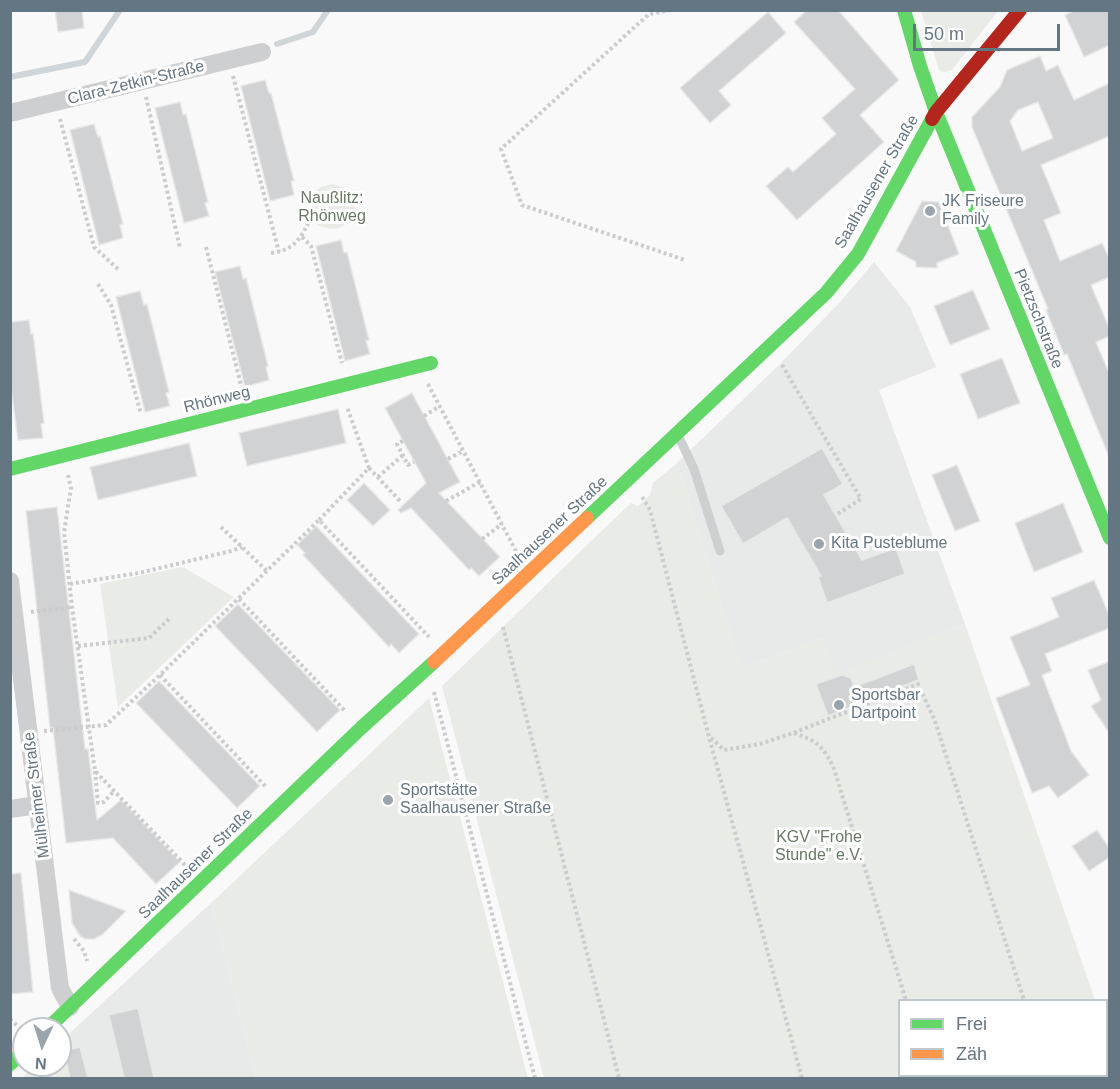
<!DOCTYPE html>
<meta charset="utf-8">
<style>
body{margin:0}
#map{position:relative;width:1120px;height:1089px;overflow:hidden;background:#f9f9f9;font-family:Helvetica,sans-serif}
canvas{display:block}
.frame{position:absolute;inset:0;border:12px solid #657683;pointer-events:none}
.legend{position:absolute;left:898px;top:999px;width:210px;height:78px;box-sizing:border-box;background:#fff;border:2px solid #c1c8cd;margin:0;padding:8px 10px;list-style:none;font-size:18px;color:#657683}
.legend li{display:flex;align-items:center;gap:12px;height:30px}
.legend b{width:30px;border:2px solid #c1c8cd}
.north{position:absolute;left:12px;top:1017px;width:60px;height:60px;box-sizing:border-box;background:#fff;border:2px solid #c1c8cd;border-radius:50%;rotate:184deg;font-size:16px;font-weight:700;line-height:24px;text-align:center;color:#657683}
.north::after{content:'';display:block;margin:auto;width:21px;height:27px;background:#99a4ac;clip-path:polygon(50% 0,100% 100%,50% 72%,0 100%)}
.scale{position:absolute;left:913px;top:24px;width:147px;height:27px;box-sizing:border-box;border:3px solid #657683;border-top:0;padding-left:8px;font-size:18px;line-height:21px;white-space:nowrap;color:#657683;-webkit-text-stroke:4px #fff;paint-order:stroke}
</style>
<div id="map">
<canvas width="1120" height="1089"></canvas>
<div class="frame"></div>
<ul class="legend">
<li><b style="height:8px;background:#63d668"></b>Frei</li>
<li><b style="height:8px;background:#ff974d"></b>Zäh</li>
</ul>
<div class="north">N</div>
<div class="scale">50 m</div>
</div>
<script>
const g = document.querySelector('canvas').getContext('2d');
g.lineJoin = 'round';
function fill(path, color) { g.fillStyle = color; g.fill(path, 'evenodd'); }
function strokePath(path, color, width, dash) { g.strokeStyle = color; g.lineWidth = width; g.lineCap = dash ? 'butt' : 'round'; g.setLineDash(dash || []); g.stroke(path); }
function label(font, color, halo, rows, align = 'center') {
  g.font = font + ' Helvetica,sans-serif'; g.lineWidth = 6; g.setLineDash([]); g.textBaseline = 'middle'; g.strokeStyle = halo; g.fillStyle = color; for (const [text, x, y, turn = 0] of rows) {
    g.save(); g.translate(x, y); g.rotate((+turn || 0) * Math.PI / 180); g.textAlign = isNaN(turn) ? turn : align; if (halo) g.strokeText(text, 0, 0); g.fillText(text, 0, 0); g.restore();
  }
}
const built = new Path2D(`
 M 874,262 L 910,307 L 936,367 L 879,390 L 965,624 L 836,675 L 822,638 L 741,669 L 677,463 L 781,363 L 841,301 Z
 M 211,903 L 256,1078 L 68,1078 L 60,1042 Z`);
const green = new Path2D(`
 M 921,11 L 921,10 L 998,11 L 952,70 L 944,72 L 939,70 Z
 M 333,184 L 345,188 L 356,210 C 350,224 339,232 323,227 C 319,226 315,224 312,220 C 304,210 310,194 320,188 C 324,185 329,185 333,184 Z
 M 677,463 L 741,669 L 822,638 L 837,674 L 965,624 L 1095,1000 L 900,1000 L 900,1076 L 1106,1076 L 1107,1035 L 1109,1044 L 1109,1078 L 544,1078 L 442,686 C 505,626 567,563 631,503 L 638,506 L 650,495 L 653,483 Z
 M 183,567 L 234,597 L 118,707 L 100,584 Z
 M 429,698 L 528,1078 L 256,1078 L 211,903 Z
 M 60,1045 L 68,1078 L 22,1078 L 36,1065 L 60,1065 Z`);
const stream = new Path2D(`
 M 277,44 L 313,32 L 328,10
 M 10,77 L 85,62 L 120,10`);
const building = new Path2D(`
 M 55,10 L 82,10 L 84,28 L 58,32 Z
 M 807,10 L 838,10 L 899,80 L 860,115 L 884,142 L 797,220 L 766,186 L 788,167 L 793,172 L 836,134 L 822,118 L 855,89 L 794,22 Z
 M 1075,10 L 1110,10 L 1110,45 L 1084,57 L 1065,15 Z
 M 768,12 L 786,33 L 719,91 L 731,105 L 710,123 L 680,88 Z
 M 1040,56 L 1046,71 L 1058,65 L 1074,100 L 1110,83 L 1110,136 L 1041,165 L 1061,213 L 1044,220 L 1060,261 L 1102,243 L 1110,260 L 1110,277 L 1091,285 L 1110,330 L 1110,336 L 1096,342 L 1110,375 L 1109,457 L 1067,354 L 1064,355 L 1046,310 L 1048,309 L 972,127 L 972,117 L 1000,87 L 1007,70 ZM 1038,102 L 1053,138 L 1022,151 L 1010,121 L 1018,110 Z
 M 265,80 L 269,93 L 271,93 L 294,181 L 291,181 L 294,195 L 270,201 L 241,86 Z
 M 180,102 L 183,115 L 186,114 L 208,202 L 205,203 L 209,216 L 184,223 L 155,108 Z
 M 94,124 L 98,137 L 100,136 L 123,224 L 120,225 L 123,238 L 99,245 L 70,130 Z
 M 922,201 L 939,202 L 959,254 L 937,263 L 937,268 L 916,267 L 916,262 L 896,251 Z
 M 341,240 L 344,253 L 347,252 L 369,340 L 366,341 L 370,354 L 345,361 L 316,246 Z
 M 240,266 L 243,279 L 246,278 L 268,366 L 266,367 L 269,380 L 245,387 L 215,272 Z
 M 973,290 L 990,329 L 950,345 L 934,306 Z
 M 140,291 L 144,305 L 147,304 L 169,392 L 166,393 L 170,406 L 145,412 L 116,297 Z
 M 29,320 L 31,334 L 33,333 L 44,423 L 41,424 L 43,438 L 18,440 L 10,380 L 10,322 Z
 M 1002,358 L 1020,403 L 978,419 L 960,374 Z
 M 412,393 L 460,482 L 439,493 L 500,557 L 479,576 L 471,568 L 469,570 L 411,508 L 401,513 L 398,510 L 426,483 L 385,408 Z
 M 338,409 L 346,443 L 247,466 L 239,433 Z
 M 189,443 L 197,476 L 98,500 L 90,467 Z
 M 822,448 L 843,484 L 824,495 L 862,560 L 896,548 L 905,574 L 827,603 L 818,577 L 821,576 L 787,518 L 743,544 L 721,506 Z
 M 957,465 L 980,521 L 955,531 L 932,475 Z
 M 364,483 L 390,510 L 373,526 L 347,500 Z
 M 1063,503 L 1083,552 L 1034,572 L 1015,523 Z
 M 57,507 L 85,749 L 88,749 L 97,820 L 121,800 L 180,862 L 156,884 L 113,838 L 66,843 L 53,728 L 50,728 L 26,511 Z
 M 316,526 L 419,634 L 399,653 L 391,644 L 389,647 L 303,555 L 305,553 L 297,545 Z
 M 1094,580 L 1110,617 L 1110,628 L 1045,654 L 1052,671 L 1042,675 L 1071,751 L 1089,775 L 1058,798 L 1049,786 L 1032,793 L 996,698 L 1030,685 L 1010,637 L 1059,617 L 1051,598 Z
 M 238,604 L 340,710 L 317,732 L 215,626 Z
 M 1110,661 L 1110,734 L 1091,706 L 1101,700 L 1088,670 Z
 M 914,664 L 919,680 L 854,705 L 853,706 L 828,716 L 816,684 L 842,675 L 851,678 L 854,687 Z
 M 159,681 L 260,786 L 237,808 L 136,703 Z
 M 1097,830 L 1110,849 L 1110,857 L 1089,871 L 1072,846 Z
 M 21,873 L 33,992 L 10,994 L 10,874 Z
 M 69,890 L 126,911 L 102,935 L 94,939 L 85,939 L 80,936 L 72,923 Z
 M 138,1008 L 154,1078 L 124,1078 L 109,1015 Z
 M 80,1047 L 88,1078 L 70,1078 L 64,1051 Z`);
const path = new Path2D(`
 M 671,10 L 649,14 L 501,149 L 522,205 L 685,260
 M 233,76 L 279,252
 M 146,97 L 180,248
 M 60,119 L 94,247 L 120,271
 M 302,237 L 311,246 L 342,363
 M 206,247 L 242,389
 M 271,253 C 295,250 301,238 310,219
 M 98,284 L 111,305 L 141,414
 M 782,365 L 861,499 L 836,515
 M 428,384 L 518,555
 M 424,416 L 440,406
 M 403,441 L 397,444 L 408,465 L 414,462
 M 448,459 L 463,451
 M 369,468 L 400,501
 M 68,475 L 71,488 L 64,532 L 72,607 L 95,771 L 186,866
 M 378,477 L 403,455
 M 642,497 L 650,510 L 709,737 L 802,1078
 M 446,501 L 480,482
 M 319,520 L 369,468 L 347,407
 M 221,527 L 268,572
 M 482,539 L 502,524
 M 70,584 L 139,573 L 231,551 L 242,547
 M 239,599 L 346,712
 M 31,612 L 72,607
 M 503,627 L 619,1078
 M 78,646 L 149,638 L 169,619
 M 160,675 L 267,788
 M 434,692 L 535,1078
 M 44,731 L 106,725 L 160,675 L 319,520 L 429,637
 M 794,733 C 817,741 822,745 833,766 L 906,1000
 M 711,738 L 724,750 L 760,744 L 793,733 L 918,684 L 935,721 L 1024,1000
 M 95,771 L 98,803 L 104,802 L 114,791
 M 74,939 L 84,951 L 87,961
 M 10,1019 L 21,1029
 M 42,1065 L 48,1078
 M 930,1076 L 931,1078
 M 1048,1076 L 1049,1078`);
const lane = new Path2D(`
 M 678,435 L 694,469 L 720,551`);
const street = new Path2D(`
 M 10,113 L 262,52
 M 10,581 L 60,988 L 70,1007
 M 10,809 L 38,805`);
const fast = new Path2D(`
 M 904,10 L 920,66 L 936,112 L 1110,538
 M 10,469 L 431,363
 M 587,518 L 826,293 L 858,254 L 932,119
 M 47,1029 L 361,728 L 434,662
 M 10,1064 L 24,1051`);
const slow = new Path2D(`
 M 434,662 L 587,518`);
const jam = new Path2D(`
 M 932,119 L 936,112 L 1020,10`);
const markers = [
 [930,211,6,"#99a4ac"],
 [819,544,6,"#99a4ac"],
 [839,705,6,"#99a4ac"],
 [388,800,6,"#99a4ac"]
];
const streetNames = [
 ["Clara-Zetkin-Straße",136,83,-14],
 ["Saalhausener Straße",877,182,-60],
 ["Pietzschstraße",1038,319,68],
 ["Rhönweg",217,400,-14],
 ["Saalhausener Straße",550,531,-43],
 ["Mülheimer Straße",37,795,-97],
 ["Saalhausener Straße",196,864,-44]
];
const parkNames = [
 ["Naußlitz:",332,199],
 ["Rhönweg",332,217],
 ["KGV \"Frohe",819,838],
 ["Stunde\" e.V.",819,856]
];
const poiNames = [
 ["JK Friseure",942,202],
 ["Family",942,220],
 ["Kita Pusteblume",831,544],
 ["Sportsbar",851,696],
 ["Dartpoint",851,714],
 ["Sportstätte",400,791],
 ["Saalhausener Straße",400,809]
];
fill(built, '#e8e9e9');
fill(green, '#e8ebe6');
strokePath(stream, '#ced6d9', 6);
fill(building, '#d0d2d3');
strokePath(building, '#e8e8e8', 1.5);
strokePath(path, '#cbcccd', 4, [3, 3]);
strokePath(lane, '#cecfd0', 9);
strokePath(street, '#cecfd0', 18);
strokePath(fast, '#63d668', 14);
strokePath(slow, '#ff974d', 14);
strokePath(jam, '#b3261e', 14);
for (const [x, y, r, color] of markers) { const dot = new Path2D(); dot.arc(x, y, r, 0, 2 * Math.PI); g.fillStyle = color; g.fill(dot); strokePath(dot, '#fff', 2); }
label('16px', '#657683', '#fff', streetNames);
label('16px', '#687a64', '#fff', parkNames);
label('16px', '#657683', '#fff', poiNames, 'left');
</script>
